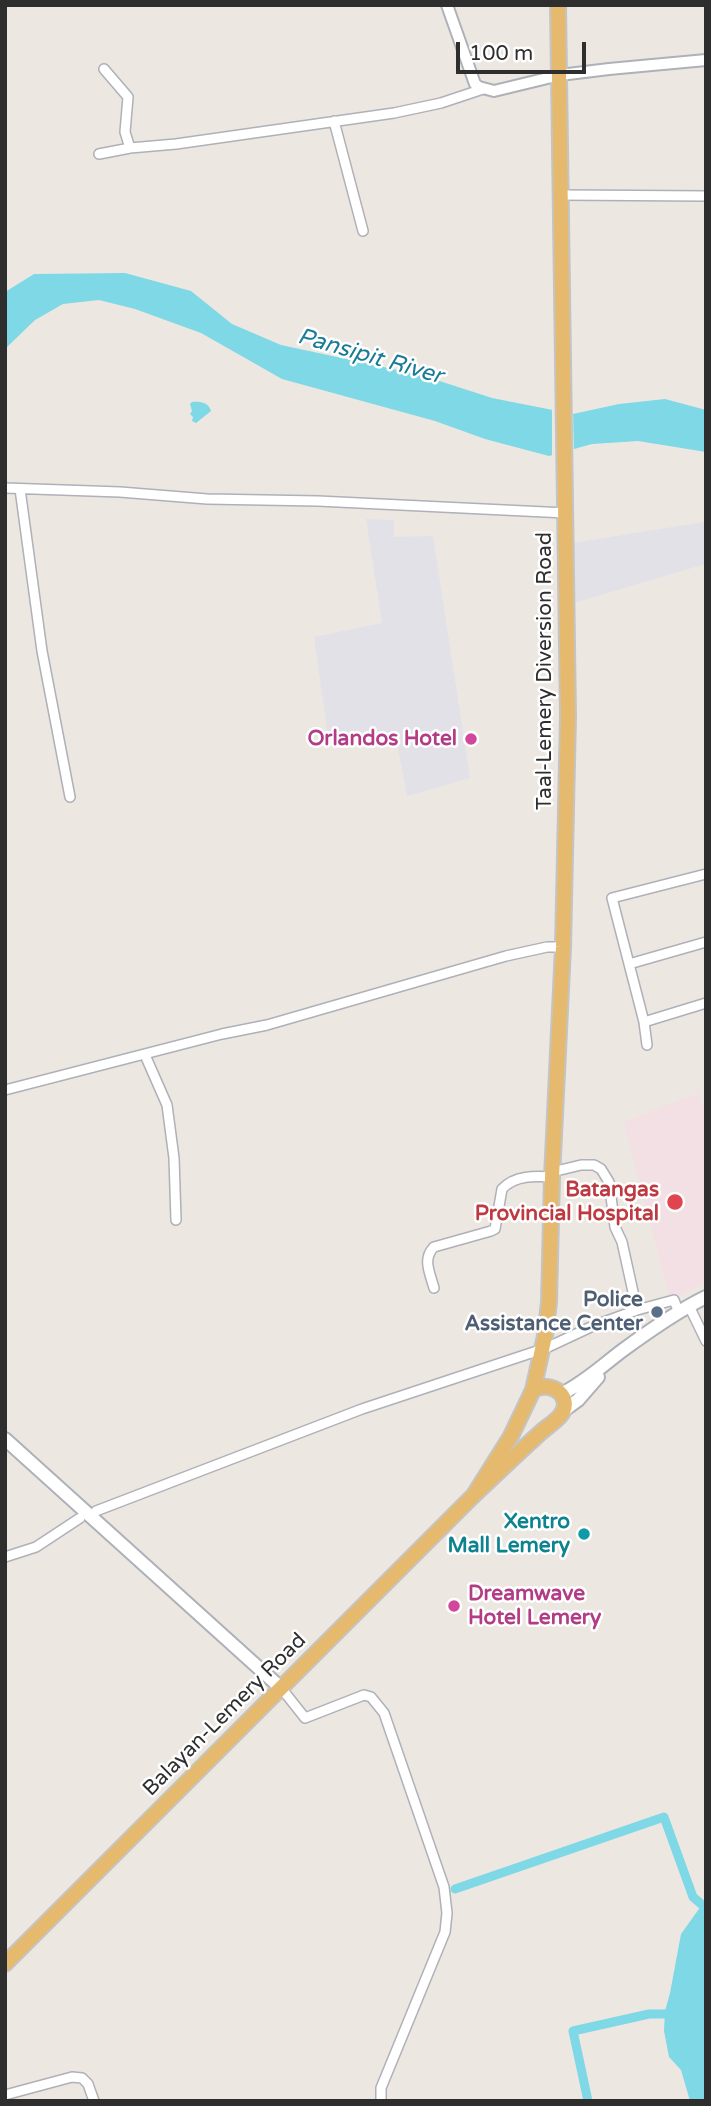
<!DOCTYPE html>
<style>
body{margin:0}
#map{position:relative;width:711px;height:2106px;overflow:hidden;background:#ede7e2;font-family:"Varela Round",sans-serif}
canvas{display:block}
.frame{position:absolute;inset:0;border:7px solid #2e2e2e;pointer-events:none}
.scale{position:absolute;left:456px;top:42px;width:130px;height:32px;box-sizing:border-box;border:4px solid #2e2e2e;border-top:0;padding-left:9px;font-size:21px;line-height:24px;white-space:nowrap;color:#2e2e2e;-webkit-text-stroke:5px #fff;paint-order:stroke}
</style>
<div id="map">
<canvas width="711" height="2106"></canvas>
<div class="frame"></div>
<div class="scale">100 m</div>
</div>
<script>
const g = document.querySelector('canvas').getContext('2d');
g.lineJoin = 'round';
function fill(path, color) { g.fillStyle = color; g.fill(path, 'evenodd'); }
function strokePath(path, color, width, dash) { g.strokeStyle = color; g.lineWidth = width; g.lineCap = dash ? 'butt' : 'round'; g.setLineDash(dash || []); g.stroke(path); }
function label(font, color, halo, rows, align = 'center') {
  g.font = font + ' "Varela Round",sans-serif'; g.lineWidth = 5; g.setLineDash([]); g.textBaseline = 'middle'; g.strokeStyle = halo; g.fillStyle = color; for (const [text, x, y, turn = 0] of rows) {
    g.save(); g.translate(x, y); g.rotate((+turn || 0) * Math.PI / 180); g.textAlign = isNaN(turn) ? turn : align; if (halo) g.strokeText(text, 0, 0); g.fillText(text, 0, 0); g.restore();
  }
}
const industrial = new Path2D(`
 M 366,519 L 394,520 L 394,537 L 433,536 L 470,778 L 407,796 L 396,738 L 329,744 L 314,637 L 382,623 Z
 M 704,522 L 705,564 L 574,603 L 573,543 Z`);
const medical = new Path2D(`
 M 698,1093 L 706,1113 L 706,1283 L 670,1300 L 624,1122 Z`);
const water = new Path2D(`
 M 125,273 L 191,291 L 232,324 L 281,345 L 421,375 L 492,398 L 573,414 L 619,404 L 665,399 L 706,410 L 706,452 L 638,441 L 592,444 L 549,456 L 485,439 L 435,421 L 282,379 L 201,333 L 135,309 L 99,300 L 63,304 L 35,320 L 5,349 L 5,292 L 34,274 Z
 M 192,402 C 201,401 209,403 211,411 L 196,423 L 192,421 L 193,417 L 190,414 L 192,411 L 190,404 Z
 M 706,1899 L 706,2101 L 690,2101 L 681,2070 L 669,2057 L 664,2031 L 665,2011 L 670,1993 L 681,1934 Z`);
const pier = new Path2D(`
 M 552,406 L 573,411 L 574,453 L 556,458 L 552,457 Z`);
const canal = new Path2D(`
 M 455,1889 L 664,1817 L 693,1897 L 706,1908
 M 588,2101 L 573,2031 L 649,2014 L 677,2014`);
const minor = new Path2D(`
 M 104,69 L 128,97 L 125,132 L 130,148 L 176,144 L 394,113 L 441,103 L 483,89
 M 334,121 L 363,231
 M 99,154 L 130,148
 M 561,195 L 706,196
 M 5,488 L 120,492 L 207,499 L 318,501 L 566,513
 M 20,489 L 42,651 L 70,797
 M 629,964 L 706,942
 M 644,1022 L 706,1003
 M 647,1045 L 644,1022 L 612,898 L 706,874
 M 145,1055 L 167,1105 L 174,1158 L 176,1220
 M 5,1090 L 222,1034 L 267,1025 L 506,956 L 547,947 L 563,947
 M 552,1172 L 581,1165 L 594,1165 L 601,1169 L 609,1182 L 615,1227 L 622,1242 L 637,1310 L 674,1300 L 679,1313
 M 434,1288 C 430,1273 422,1259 434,1247 L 491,1231 L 495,1229 L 502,1189 C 515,1175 535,1176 552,1177
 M 689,1306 L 706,1341
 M 96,1511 L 362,1409 L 546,1348 L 593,1326 L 637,1310
 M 5,1557 L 36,1547 L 80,1518
 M 282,1689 L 305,1718 L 364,1695 L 371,1697 L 384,1713 L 444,1887 L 447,1913 L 445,1932 L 381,2088 L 381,2101
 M 5,2095 L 72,2077 L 82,2078 L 88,2084 L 94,2101`);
const tertiary = new Path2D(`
 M 447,5 L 475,84 L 479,87 L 494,91 L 560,75 L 609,69 L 706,60`);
const secondary = new Path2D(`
 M 561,1394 C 584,1383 603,1365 623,1350 C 649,1331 677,1311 706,1297
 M 563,1411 L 578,1400 L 598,1377
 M 5,1439 L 282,1689`);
const primary = new Path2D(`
 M 533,1390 L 545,1336 L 549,1302 L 552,1177 L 563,947 L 568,716 L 558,5
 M 5,1964 L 474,1495 C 495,1475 517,1454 539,1434 C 545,1428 554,1423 560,1416 C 575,1398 552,1379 533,1390 L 511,1436 L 474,1495`);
const markers = [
 [471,739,7,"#d1479c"],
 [675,1202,9,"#e0444e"],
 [657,1312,7,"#5c6f8a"],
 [584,1534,7,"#0f9aa8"],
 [454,1606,7,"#d1479c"]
];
const streetNames = [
 ["Taal-Lemery Diversion Road",545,671,-90],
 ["Balayan-Lemery Road",225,1715,-45]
];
const hotelNames = [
 ["Orlandos Hotel",457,739],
 ["Dreamwave",468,1594,"left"],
 ["Hotel Lemery",468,1618,"left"]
];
const healthNames = [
 ["Batangas",659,1190],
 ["Provincial Hospital",659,1214]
];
const serviceNames = [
 ["Police",643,1300],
 ["Assistance Center",643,1324]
];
const cultureNames = [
 ["Xentro",570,1522],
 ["Mall Lemery",570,1546]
];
const waterNames = [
 ["Pansipit River",370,357,16]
];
fill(industrial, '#e2e1e7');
fill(medical, '#f3e0e4');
fill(water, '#7ed8e6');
fill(pier, '#ede7e2');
strokePath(canal, '#7ed8e6', 9);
strokePath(minor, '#aeb1b8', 12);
strokePath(tertiary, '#aeb1b8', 14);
strokePath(secondary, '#aeb1b8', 16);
strokePath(primary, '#c4c4c4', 18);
strokePath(minor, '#fff', 9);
strokePath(tertiary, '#fff', 10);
strokePath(secondary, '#fff', 12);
strokePath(primary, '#e6ba6e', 14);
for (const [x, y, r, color] of markers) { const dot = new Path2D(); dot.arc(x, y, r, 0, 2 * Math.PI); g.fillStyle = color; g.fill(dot); strokePath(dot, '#fff', 2.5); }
label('21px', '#2e2e2e', '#fff', streetNames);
label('bold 21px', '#b23c85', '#fff', hotelNames, 'right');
label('bold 21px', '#be3a42', '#fff', healthNames, 'right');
label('bold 21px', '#4e5e75', '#fff', serviceNames, 'right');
label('bold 21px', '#0d838f', '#fff', cultureNames, 'right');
label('italic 23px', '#197c96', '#fff', waterNames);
</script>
